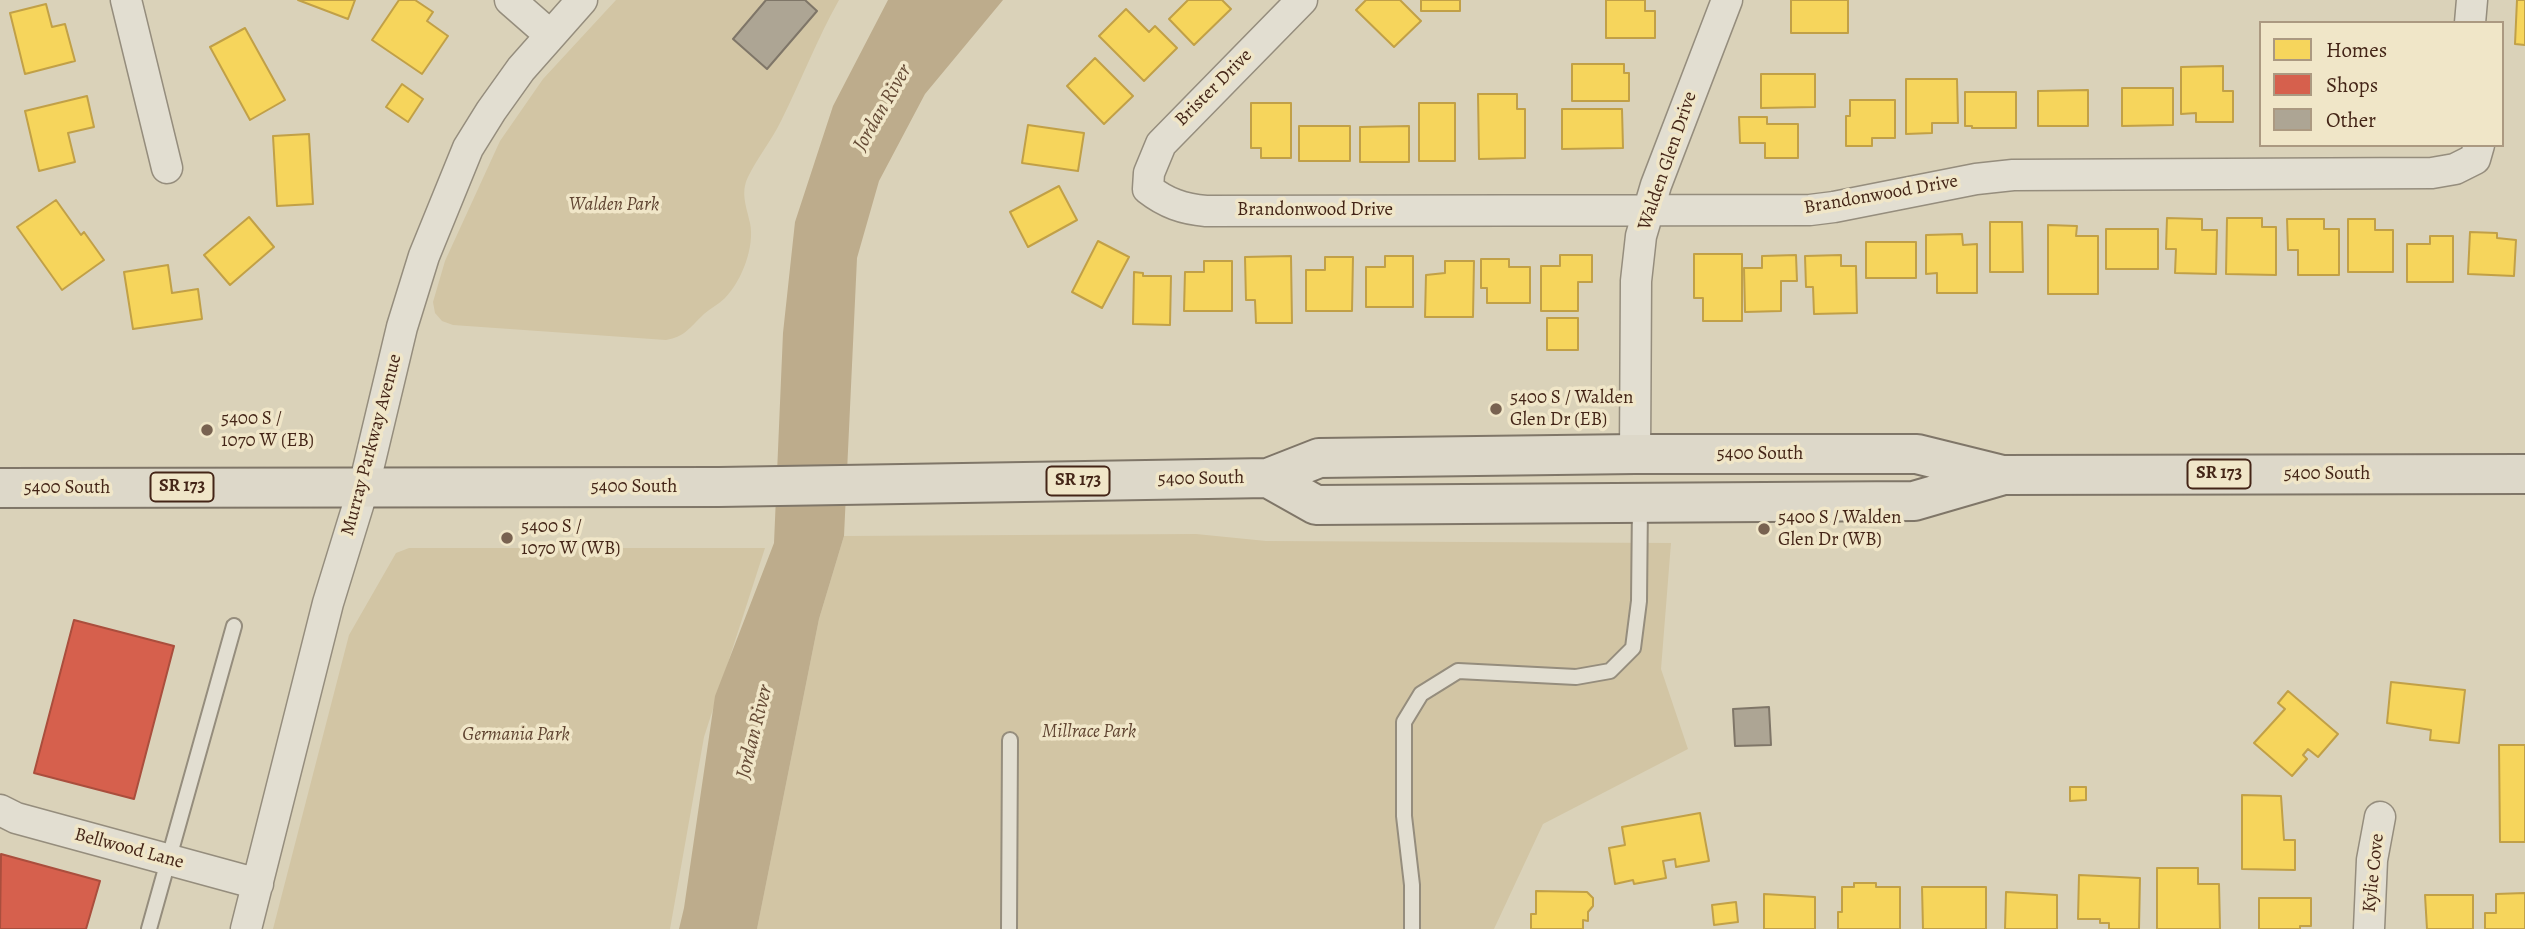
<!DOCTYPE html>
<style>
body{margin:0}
#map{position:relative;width:2525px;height:929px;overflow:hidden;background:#dad2b9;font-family:Alegreya,serif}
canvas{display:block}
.legend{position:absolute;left:2259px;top:21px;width:245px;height:126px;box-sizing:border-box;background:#f0e6c8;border:2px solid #ab9981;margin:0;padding:9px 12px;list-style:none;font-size:21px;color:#442517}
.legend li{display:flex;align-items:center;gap:14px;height:35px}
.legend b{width:35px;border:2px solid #ab9981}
</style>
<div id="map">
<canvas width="2525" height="929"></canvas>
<ul class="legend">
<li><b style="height:19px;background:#f6d55c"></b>Homes</li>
<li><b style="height:19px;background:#d6604d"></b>Shops</li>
<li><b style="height:19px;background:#ada594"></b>Other</li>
</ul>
</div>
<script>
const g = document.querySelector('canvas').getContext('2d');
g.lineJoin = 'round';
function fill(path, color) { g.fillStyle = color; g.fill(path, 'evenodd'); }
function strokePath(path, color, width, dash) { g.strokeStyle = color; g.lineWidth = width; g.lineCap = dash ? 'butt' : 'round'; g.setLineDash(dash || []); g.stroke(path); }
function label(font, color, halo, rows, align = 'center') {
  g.font = font + ' Alegreya,serif'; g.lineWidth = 7; g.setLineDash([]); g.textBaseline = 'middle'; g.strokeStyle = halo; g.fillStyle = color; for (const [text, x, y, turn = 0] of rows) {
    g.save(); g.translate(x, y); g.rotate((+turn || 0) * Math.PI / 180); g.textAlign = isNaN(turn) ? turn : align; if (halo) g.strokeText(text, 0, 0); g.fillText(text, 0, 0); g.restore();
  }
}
const green = new Path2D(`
 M 616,0 L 839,0 C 817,39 801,81 781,121 C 772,140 757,158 748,177 C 740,193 747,208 750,223 C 755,246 742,281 725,298 C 719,304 711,308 704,314 C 690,327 685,337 666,340 L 453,325 L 442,321 L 435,313 L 433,302 L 445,261 L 500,141 L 543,79 Z
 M 1196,534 L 1266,541 L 1671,543 L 1661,669 L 1688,749 L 1543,824 L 1494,929 L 757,929 L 819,619 L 844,536 Z
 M 409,548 L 765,548 L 704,737 L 670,929 L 273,929 L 349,635 L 396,553 Z`);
const water = new Path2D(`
 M 888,0 L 1003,0 L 925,94 L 879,181 L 857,258 L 844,536 L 819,619 L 757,929 L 679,929 L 684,908 L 715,696 L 774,543 L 783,333 L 795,222 L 833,106 Z`);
const homes = new Path2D(`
 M 298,0 L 355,0 L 348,19 Z
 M 399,0 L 415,0 L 433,12 L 427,21 L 448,36 L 422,74 L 372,40 Z
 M 1188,0 L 1222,0 L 1231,9 L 1194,45 L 1169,19 Z
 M 1366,0 L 1400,0 L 1421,21 L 1394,47 L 1356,10 Z
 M 1421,0 L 1460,0 L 1460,11 L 1421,11 Z
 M 1606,0 L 1645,0 L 1645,11 L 1655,11 L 1655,38 L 1606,38 Z
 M 1791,0 L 1848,0 L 1848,33 L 1791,33 Z
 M 2517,0 L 2525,0 L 2525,45 L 2515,44 Z
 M 46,4 L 52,27 L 65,24 L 75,61 L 25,74 L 10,13 Z
 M 1126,9 L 1149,32 L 1155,26 L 1177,48 L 1144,81 L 1099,36 Z
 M 245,28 L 285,100 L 250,120 L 210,47 Z
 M 1095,58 L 1133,96 L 1104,124 L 1067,86 Z
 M 1572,64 L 1624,64 L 1624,73 L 1629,73 L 1629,101 L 1572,101 Z
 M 2223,66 L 2223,91 L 2233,91 L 2233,122 L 2196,122 L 2196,113 L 2181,114 L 2181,67 Z
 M 1761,74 L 1815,74 L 1815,107 L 1761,108 Z
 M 1906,79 L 1957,79 L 1958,123 L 1932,123 L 1932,133 L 1906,134 Z
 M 402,84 L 423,99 L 408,122 L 386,107 Z
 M 2122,88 L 2173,88 L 2173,125 L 2122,126 Z
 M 2088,90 L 2088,126 L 2038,126 L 2038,91 Z
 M 1965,92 L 2016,92 L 2016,128 L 1972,128 L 1972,126 L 1965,126 Z
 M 1478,94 L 1517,94 L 1517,109 L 1525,109 L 1525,158 L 1479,159 Z
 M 87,96 L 94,127 L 68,133 L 75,162 L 39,171 L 25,111 Z
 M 1850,100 L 1895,100 L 1895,138 L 1872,138 L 1872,146 L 1846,146 L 1846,116 L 1850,116 Z
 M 1251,103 L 1291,103 L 1291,158 L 1261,158 L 1261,148 L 1251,148 Z
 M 1419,103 L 1455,103 L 1455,161 L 1419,161 Z
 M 1562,109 L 1622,109 L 1623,148 L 1562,149 Z
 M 1739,117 L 1767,117 L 1767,124 L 1798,124 L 1798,158 L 1765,158 L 1765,143 L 1740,143 Z
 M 1028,125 L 1084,133 L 1078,171 L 1022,163 Z
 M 1299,126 L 1350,126 L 1350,161 L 1299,161 Z
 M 1409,126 L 1409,162 L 1360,162 L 1360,127 Z
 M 309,134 L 313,204 L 277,206 L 273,136 Z
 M 1059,186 L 1077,220 L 1028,247 L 1010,212 Z
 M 56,200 L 81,235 L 84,232 L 104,260 L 62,290 L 17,227 Z
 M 249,217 L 274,247 L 230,285 L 204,255 Z
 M 2167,218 L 2202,219 L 2202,230 L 2217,230 L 2216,274 L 2175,273 L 2176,249 L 2166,249 Z
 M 2227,218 L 2262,218 L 2262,227 L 2276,227 L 2276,275 L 2226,274 Z
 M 2287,219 L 2324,219 L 2324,229 L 2339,229 L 2339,275 L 2298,275 L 2298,250 L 2288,250 Z
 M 2348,219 L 2375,219 L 2375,230 L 2393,230 L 2393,272 L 2348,272 Z
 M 1990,222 L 2022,222 L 2023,272 L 1990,272 Z
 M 2048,225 L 2077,226 L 2076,236 L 2098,236 L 2098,294 L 2048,294 Z
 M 2106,229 L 2158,229 L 2158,269 L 2106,269 Z
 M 2470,232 L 2497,233 L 2497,238 L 2516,240 L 2514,276 L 2468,274 Z
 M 1962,234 L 1963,245 L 1977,244 L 1977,293 L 1937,293 L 1937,273 L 1926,274 L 1926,235 Z
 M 2430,236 L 2453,236 L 2453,282 L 2407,282 L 2407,244 L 2430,244 Z
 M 1098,241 L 1129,257 L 1102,308 L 1072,292 Z
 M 1866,242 L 1916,242 L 1916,278 L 1866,278 Z
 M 1694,254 L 1742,254 L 1742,321 L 1703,321 L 1703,298 L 1694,298 Z
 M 1560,255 L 1592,255 L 1592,282 L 1578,282 L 1578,311 L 1541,311 L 1541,266 L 1560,266 Z
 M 1796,255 L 1797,281 L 1781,281 L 1781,311 L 1745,312 L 1744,268 L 1762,268 L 1762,256 Z
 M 1841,255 L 1841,266 L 1856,266 L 1857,313 L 1814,314 L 1813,287 L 1806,287 L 1805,256 Z
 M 1291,256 L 1292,323 L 1256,323 L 1255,300 L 1246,300 L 1245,257 Z
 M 1385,256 L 1413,256 L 1413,307 L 1366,307 L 1366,267 L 1385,267 Z
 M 1325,257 L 1353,257 L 1352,311 L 1306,311 L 1306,270 L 1325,270 Z
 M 1481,259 L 1509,259 L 1509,267 L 1530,267 L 1530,303 L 1487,303 L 1487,288 L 1481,288 Z
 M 1204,261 L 1232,261 L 1232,311 L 1184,311 L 1185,272 L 1204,272 Z
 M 1445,261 L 1474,261 L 1473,317 L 1425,317 L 1426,275 L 1445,273 Z
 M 168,265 L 172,293 L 198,289 L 202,319 L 133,329 L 124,272 Z
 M 1134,272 L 1143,273 L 1143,276 L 1171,276 L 1170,325 L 1133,324 Z
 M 1547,318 L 1578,318 L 1578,350 L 1547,350 Z
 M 2391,682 L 2465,690 L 2459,743 L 2430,740 L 2431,730 L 2387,723 Z
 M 2288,691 L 2338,734 L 2318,757 L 2308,749 L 2303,755 L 2307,759 L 2292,776 L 2254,743 L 2285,709 L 2278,703 Z
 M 2499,745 L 2525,745 L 2525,842 L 2500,842 Z
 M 2070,787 L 2086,787 L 2086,800 L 2070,801 Z
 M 2242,795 L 2281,796 L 2284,840 L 2295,840 L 2295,870 L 2242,869 Z
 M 1700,813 L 1709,861 L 1676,867 L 1675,859 L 1663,861 L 1666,878 L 1634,884 L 1633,880 L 1615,884 L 1609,848 L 1625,845 L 1622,827 Z
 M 2157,868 L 2198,868 L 2198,884 L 2219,884 L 2220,929 L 2157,929 Z
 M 2079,875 L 2140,878 L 2139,929 L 2109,929 L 2109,923 L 2100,923 L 2100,919 L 2078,919 Z
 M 1854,883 L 1876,883 L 1876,887 L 1900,887 L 1900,929 L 1838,929 L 1838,912 L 1842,912 L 1842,887 L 1854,887 Z
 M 1922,887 L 1986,887 L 1986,929 L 1923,929 Z
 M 1536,891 L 1587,892 L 1593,898 L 1593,906 L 1588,912 L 1588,921 L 1583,920 L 1583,929 L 1531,929 L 1531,914 L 1536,914 Z
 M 2006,892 L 2057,895 L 2057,929 L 2005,929 Z
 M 2525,893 L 2525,929 L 2485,929 L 2485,913 L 2496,913 L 2496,894 Z
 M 1764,894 L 1815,897 L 1815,929 L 1764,929 Z
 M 2425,895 L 2473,895 L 2473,929 L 2427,929 Z
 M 2259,898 L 2311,898 L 2311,926 L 2300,926 L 2300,929 L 2259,929 Z
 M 1736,902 L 1738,922 L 1714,925 L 1712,905 Z`);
const shops = new Path2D(`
 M 74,620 L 174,646 L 134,799 L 34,773 Z
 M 1,854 L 100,881 L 86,929 L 0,929 Z`);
const building = new Path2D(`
 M 766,0 L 805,0 L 817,11 L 767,69 L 733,39 Z
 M 1769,707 L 1771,745 L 1735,746 L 1733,709 Z`);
const service = new Path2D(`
 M 149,929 L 234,626
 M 1009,929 L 1010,740
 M 1412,929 L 1412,885 L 1404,816 L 1404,722 L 1421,694 L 1458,671 L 1576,677 L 1610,671 L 1633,648 L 1639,601 L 1640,504`);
const minor = new Path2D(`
 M 126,0 L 167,168
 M 510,0 L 550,35
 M 1302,0 L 1161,144 L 1149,173 L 1148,189 C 1166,203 1183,209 1206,211 L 1810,210 L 1834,207 L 1976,179 L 2013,175 L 2432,173 L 2455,169 L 2475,159 L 2479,145
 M 2470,23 L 2472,0
 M 1635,454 L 1636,281 L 1641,236 L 1656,185 L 1727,0
 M 0,810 L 16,818 L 258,884
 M 246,929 L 328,603 L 364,486 L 402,327 L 424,256 L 468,148 L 491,111 L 521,69 L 582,0
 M 2369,929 L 2372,860 L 2380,817`);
const primary = new Path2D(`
 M 1268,478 L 1316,505 L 1914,501 L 2000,476
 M 0,488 L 719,487 L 1268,478 L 1319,458 L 1635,454 L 1917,454 L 2002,475 L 2525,474`);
const markers = [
 [1496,409,7,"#786250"],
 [207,430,7,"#786250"],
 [1764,529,7,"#786250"],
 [507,538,7,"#786250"]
];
const shields = [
 [2219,474,63],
 [1078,481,63],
 [182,487,63]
];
const shieldNames = [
 ["SR 173",2219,474],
 ["SR 173",1078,481],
 ["SR 173",182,487]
];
const streetNames = [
 ["Brister Drive",1214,88,-45],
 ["Walden Glen Drive",1668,161,-71],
 ["Brandonwood Drive",1881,195,-10],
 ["Brandonwood Drive",1315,210],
 ["Murray Parkway Avenue",372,445,-75],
 ["5400 South",1760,454],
 ["5400 South",2327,474],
 ["5400 South",1201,479,-1],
 ["5400 South",634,487],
 ["5400 South",67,488],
 ["Bellwood Lane",129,849,15],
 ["Kylie Cove",2374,873,-84]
];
const parkNames = [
 ["Walden Park",614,205],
 ["Millrace Park",1089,732],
 ["Germania Park",516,735]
];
const poiNames = [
 ["5400 S / Walden",1510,398],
 ["Glen Dr (EB)",1510,420],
 ["5400 S /",221,419],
 ["1070 W (EB)",221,441],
 ["5400 S / Walden",1778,518],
 ["Glen Dr (WB)",1778,540],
 ["5400 S /",521,527],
 ["1070 W (WB)",521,549]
];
const waterNames = [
 ["Jordan River",883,108,-60],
 ["Jordan River",755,732,-76]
];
fill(green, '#d2c5a4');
fill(water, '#bdac8c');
fill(homes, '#f6d55c');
strokePath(homes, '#c1a047', 2);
fill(shops, '#d6604d');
strokePath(shops, '#aa4e3d', 2);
fill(building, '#ada594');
strokePath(building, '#7f7668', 2);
strokePath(service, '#958d7d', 18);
strokePath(minor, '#958d7d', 33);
strokePath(primary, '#7f7668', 42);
strokePath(service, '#e2ded1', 14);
strokePath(minor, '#e2ded1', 30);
strokePath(primary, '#ddd8c9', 38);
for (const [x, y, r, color] of markers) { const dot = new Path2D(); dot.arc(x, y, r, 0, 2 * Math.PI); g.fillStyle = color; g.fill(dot); strokePath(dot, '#f0e6c8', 2.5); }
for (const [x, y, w] of shields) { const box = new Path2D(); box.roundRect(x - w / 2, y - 14.5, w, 29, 5); g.fillStyle = '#f0e6c8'; g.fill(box); strokePath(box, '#442517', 2); }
label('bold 18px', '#442517', null, shieldNames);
label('19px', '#442517', '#f0e6c8', streetNames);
label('italic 19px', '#5f4330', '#f0e6c8', parkNames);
label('19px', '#442517', '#f0e6c8', poiNames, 'left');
label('italic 21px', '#644934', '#f0e6c8', waterNames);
</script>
